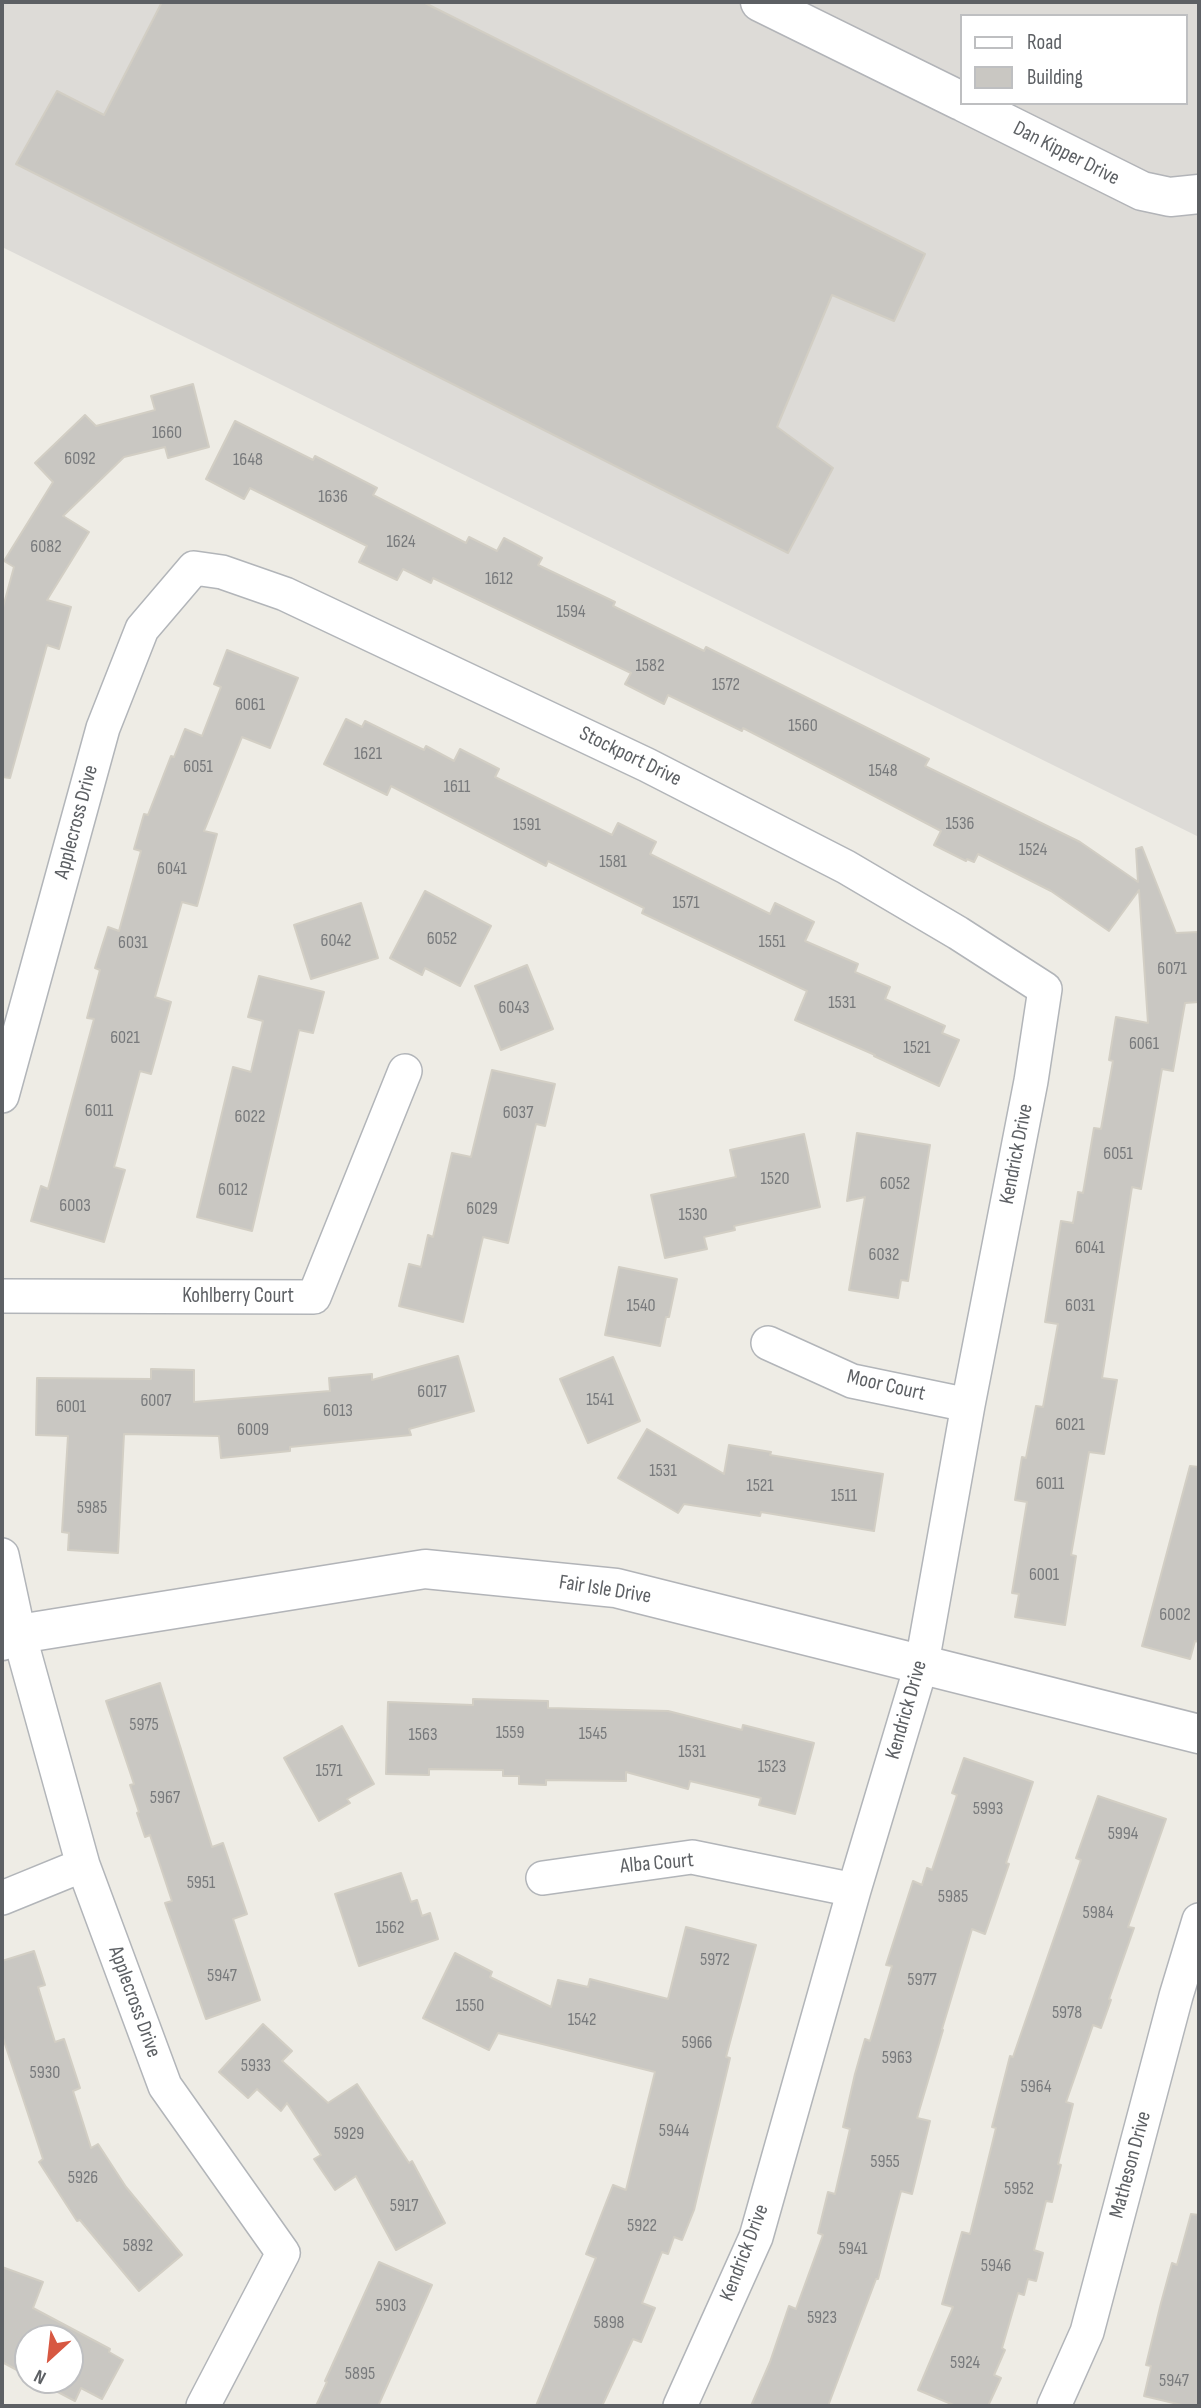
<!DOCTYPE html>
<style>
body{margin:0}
#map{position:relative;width:1201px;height:2408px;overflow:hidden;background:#eeece5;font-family:"Sofia Sans Condensed",sans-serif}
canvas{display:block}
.frame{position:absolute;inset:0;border:4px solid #5d6064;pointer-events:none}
.legend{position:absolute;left:960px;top:14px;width:228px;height:91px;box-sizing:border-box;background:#fff;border:2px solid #bebfc1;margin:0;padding:9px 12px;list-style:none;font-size:21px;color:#5d6064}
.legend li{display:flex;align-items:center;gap:14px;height:35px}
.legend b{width:35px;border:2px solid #bebfc1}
.north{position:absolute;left:14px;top:2324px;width:70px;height:70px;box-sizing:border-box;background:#fff;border:2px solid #bebfc1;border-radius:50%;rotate:207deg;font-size:19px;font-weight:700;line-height:28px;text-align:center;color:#5d6064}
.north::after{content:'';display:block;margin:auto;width:24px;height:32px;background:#d75842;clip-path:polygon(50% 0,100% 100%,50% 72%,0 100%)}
</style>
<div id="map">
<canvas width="1201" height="2408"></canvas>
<div class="frame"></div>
<ul class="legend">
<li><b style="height:9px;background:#fff"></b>Road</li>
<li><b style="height:19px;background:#c9c7c2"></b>Building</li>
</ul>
<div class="north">N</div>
</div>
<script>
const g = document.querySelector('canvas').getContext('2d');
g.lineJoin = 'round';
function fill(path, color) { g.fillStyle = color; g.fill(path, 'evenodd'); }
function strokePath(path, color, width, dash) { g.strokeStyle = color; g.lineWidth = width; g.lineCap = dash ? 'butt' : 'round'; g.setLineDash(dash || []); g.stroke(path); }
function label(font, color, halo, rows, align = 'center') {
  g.font = font + ' "Sofia Sans Condensed",sans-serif'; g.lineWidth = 6; g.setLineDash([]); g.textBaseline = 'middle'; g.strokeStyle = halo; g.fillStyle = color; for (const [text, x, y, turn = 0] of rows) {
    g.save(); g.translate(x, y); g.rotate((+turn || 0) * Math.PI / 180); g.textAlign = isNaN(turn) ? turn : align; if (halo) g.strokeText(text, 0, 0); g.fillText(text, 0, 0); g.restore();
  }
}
const industrial = new Path2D(`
 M 2,2 L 1199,2 L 1199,837 L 2,247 ZM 961,16 L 1185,16 L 1185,103 L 961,103 Z`);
const building = new Path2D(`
 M 162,2 L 423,2 L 925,254 L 894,321 L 832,295 L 777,427 L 833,468 L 788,553 L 16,164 L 57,91 L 104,115 Z
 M 193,384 L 209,447 L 168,458 L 165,447 L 124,457 L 63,516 L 89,532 L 47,600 L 71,607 L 59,649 L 47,645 L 10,778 L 2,777 L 2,611 L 14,567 L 4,561 L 53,482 L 35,463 L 85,415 L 96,426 L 155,410 L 151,396 Z
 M 235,421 L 313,460 L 315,456 L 377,488 L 373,495 L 466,543 L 469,537 L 497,551 L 504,538 L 542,558 L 538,565 L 615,602 L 613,606 L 704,651 L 706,647 L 929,759 L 925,766 L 1080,842 L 1138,882 L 1136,849 L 1142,847 L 1176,933 L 1199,932 L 1199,1002 L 1185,1003 L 1173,1071 L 1162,1069 L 1141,1189 L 1132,1187 L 1102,1378 L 1117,1380 L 1104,1454 L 1089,1452 L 1071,1555 L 1076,1556 L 1065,1625 L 1015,1617 L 1019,1594 L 1012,1593 L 1027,1502 L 1015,1500 L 1022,1457 L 1026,1458 L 1036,1406 L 1043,1407 L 1058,1324 L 1045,1322 L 1061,1221 L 1073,1223 L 1078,1192 L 1083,1193 L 1094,1128 L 1101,1129 L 1113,1061 L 1109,1060 L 1116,1017 L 1148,1023 L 1139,890 L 1109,931 L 1051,891 L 978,854 L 974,862 L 967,859 L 966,861 L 934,845 L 941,831 L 840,778 L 743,728 L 742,731 L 668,695 L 664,704 L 625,684 L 631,673 L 433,578 L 431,583 L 403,569 L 397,580 L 359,562 L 367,546 L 250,488 L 244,499 L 206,479 Z
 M 227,650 L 298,678 L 270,748 L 242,737 L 204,831 L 217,834 L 197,906 L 182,902 L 155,997 L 171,1002 L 151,1074 L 140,1071 L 114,1167 L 125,1170 L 104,1242 L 31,1221 L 41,1186 L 48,1189 L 62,1137 L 94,1019 L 87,1018 L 100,970 L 95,968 L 108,927 L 119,931 L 141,851 L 134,849 L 144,814 L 148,815 L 171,756 L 174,757 L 185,729 L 202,736 L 221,687 L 214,684 Z
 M 346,719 L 362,727 L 365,721 L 424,750 L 426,746 L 454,761 L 460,749 L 499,769 L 495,777 L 612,835 L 618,823 L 656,842 L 650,854 L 770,914 L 775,903 L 814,922 L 805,941 L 858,964 L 855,972 L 890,987 L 885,999 L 945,1026 L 942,1033 L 959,1040 L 939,1086 L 874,1056 L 875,1055 L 795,1020 L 807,991 L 642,913 L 644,908 L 548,861 L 546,866 L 391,786 L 387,795 L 324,764 Z
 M 425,891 L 491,926 L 460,986 L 425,968 L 422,975 L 390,958 Z
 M 361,903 L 378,958 L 311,979 L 294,925 Z
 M 527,965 L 553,1029 L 501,1050 L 475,986 Z
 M 259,976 L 324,992 L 313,1033 L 299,1030 L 252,1231 L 197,1217 L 233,1067 L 251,1072 L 263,1021 L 248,1017 Z
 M 492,1070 L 555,1084 L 545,1126 L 536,1124 L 508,1243 L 483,1237 L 463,1322 L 399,1306 L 409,1264 L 421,1267 L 428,1235 L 433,1237 L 452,1153 L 471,1157 Z
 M 857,1133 L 930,1145 L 908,1281 L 901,1280 L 898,1298 L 849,1290 L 865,1197 L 847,1201 Z
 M 804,1134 L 820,1207 L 734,1226 L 735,1230 L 704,1237 L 707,1249 L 665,1258 L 651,1195 L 736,1177 L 730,1150 Z
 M 619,1267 L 677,1279 L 669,1317 L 666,1317 L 660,1346 L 605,1335 Z
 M 458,1356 L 474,1411 L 409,1429 L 411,1435 L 290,1447 L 290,1451 L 221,1458 L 219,1436 L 124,1434 L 118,1553 L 68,1550 L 69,1533 L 62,1532 L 68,1436 L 36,1435 L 37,1378 L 151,1379 L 151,1369 L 194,1370 L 194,1402 L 330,1391 L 329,1378 L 372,1374 L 372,1380 Z
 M 613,1357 L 640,1421 L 588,1443 L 560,1379 Z
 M 647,1429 L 724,1474 L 729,1445 L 771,1452 L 770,1455 L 883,1474 L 874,1531 L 761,1512 L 760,1516 L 684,1504 L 678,1513 L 618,1478 Z
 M 1190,1466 L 1199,1467 L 1199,1642 L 1195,1641 L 1190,1659 L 1142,1646 Z
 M 160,1683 L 212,1847 L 223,1843 L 247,1914 L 233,1919 L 260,2000 L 206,2019 L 165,1903 L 172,1901 L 150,1835 L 145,1837 L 137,1813 L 139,1812 L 130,1785 L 134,1784 L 106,1701 Z
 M 473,1699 L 548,1701 L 548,1708 L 668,1711 L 742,1730 L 743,1725 L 814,1743 L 795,1814 L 759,1805 L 761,1798 L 690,1781 L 688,1789 L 626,1772 L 626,1781 L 546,1780 L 546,1785 L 519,1784 L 519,1776 L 503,1776 L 503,1770 L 429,1769 L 429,1775 L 386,1774 L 388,1702 L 473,1705 Z
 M 342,1726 L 374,1784 L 347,1799 L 350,1803 L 319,1821 L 284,1758 Z
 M 964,1758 L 1033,1782 L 1006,1863 L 1009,1864 L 985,1934 L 972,1929 L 942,2029 L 943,2030 L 917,2118 L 930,2121 L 912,2194 L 901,2191 L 878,2279 L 876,2279 L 828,2406 L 751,2406 L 770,2362 L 789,2306 L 796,2309 L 823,2235 L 818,2233 L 828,2192 L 835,2194 L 850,2129 L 843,2127 L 855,2074 L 865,2039 L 870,2041 L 892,1966 L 886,1965 L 913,1881 L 922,1885 L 927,1868 L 932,1870 L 957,1795 L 952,1793 Z
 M 1098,1796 L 1166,1819 L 1128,1927 L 1134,1928 L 1109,1999 L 1111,2000 L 1101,2028 L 1093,2025 L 1066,2102 L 1073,2104 L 1058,2164 L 1061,2165 L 1052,2202 L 1046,2201 L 1034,2250 L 1043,2253 L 1036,2281 L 1028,2279 L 1024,2295 L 1018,2293 L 1002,2348 L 1005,2350 L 994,2375 L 1001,2378 L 988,2406 L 956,2406 L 918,2390 L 953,2307 L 942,2304 L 962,2232 L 970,2234 L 996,2128 L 992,2127 L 1010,2056 L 1013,2057 L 1081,1860 L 1076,1858 Z
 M 401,1873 L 411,1902 L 417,1900 L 422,1916 L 430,1913 L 438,1939 L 359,1966 L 335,1894 Z
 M 686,1927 L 756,1945 L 726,2057 L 730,2058 L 694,2210 L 682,2240 L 674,2237 L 668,2254 L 662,2252 L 642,2303 L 655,2308 L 641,2342 L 633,2339 L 602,2406 L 536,2406 L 596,2258 L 586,2254 L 613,2185 L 626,2190 L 655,2072 L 498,2033 L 489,2050 L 423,2018 L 455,1953 L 492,1972 L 490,1977 L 551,2007 L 558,1980 L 588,1987 L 590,1979 L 668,1999 Z
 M 34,1951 L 45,1985 L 38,1987 L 55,2042 L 64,2039 L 80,2088 L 73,2091 L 91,2148 L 98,2144 L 126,2187 L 182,2255 L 139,2291 L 80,2220 L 77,2221 L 39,2162 L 43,2159 L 2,2035 L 2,1961 Z
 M 263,2024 L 292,2051 L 282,2061 L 328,2103 L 357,2084 L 409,2163 L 412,2161 L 445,2223 L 396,2250 L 356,2176 L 335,2190 L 314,2159 L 321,2155 L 287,2103 L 281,2111 L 257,2089 L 248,2098 L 219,2072 Z
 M 1191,2214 L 1199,2215 L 1199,2406 L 1186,2406 L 1144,2396 L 1151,2366 L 1146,2365 L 1161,2303 L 1172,2263 L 1177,2265 Z
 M 379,2262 L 432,2285 L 378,2406 L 316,2406 L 327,2382 L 325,2381 Z
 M 2,2267 L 43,2282 L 33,2308 L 110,2349 L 109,2352 L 123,2360 L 102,2399 L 81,2388 L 75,2401 L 35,2380 L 70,2380 L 70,2338 L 28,2338 L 28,2376 L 2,2362 Z`);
const street = new Path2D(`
 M 2,1096 L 103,728 L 142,629 L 194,568 L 222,572 L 285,594 L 647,765 L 846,867 L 958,933 L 1045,989 L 1031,1081 L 968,1405 L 922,1663 L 854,1890 L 756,2237 L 680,2406
 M 2,1296 L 314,1297 L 405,1071
 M 768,1343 L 852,1381 L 968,1405
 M 2,1555 L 19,1634 L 83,1865 L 165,2086 L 283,2253 L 203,2406
 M 543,1878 L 692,1857 L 854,1890
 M 2,1898 L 83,1865
 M 1054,2406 L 1087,2332 L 1176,1996 L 1199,1920`);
const secondary = new Path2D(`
 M 760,2 L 961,101
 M 965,103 L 1142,191 L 1170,197 L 1199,194
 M 2,1641 L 19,1634 L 425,1569 L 616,1588 L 1199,1734`);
const numberNames = [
 ["1660",167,433],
 ["6092",80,459],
 ["1648",248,460],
 ["1636",333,497],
 ["1624",401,542],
 ["6082",46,547],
 ["1612",499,579],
 ["1594",571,612],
 ["1582",650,666],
 ["1572",726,685],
 ["6061",250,705],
 ["1560",803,726],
 ["1621",368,754],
 ["6051",198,767],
 ["1548",883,771],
 ["1611",457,787],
 ["1536",960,824],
 ["1591",527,825],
 ["1524",1033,850],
 ["1581",613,862],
 ["6041",172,869],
 ["1571",686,903],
 ["6052",442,939],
 ["6042",336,941],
 ["1551",772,942],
 ["6031",133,943],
 ["6071",1172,969],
 ["1531",842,1003],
 ["6043",514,1008],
 ["6021",125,1038],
 ["6061",1144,1044],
 ["1521",917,1048],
 ["6011",99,1111],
 ["6037",518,1113],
 ["6022",250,1117],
 ["6051",1118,1154],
 ["1520",775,1179],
 ["6052",895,1184],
 ["6012",233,1190],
 ["6003",75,1206],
 ["6029",482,1209],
 ["1530",693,1215],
 ["6041",1090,1248],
 ["6032",884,1255],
 ["1540",641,1306],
 ["6031",1080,1306],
 ["6017",432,1392],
 ["1541",600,1400],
 ["6007",156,1401],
 ["6001",71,1407],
 ["6013",338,1411],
 ["6021",1070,1425],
 ["6009",253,1430],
 ["1531",663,1471],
 ["6011",1050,1484],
 ["1521",760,1486],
 ["1511",844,1496],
 ["5985",92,1508],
 ["6001",1044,1575],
 ["6002",1175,1615],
 ["5975",144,1725],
 ["1559",510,1733],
 ["1545",593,1734],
 ["1563",423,1735],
 ["1531",692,1752],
 ["1523",772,1767],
 ["1571",329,1771],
 ["5967",165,1798],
 ["5993",988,1809],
 ["5994",1123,1834],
 ["5951",201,1883],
 ["5985",953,1897],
 ["5984",1098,1913],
 ["1562",390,1928],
 ["5972",715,1960],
 ["5947",222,1976],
 ["5977",922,1980],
 ["1550",470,2006],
 ["5978",1067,2013],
 ["1542",582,2020],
 ["5966",697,2043],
 ["5963",897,2058],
 ["5933",256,2066],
 ["5930",45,2073],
 ["5964",1036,2087],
 ["5944",674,2131],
 ["5929",349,2134],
 ["5955",885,2162],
 ["5926",83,2178],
 ["5952",1019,2189],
 ["5917",404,2206],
 ["5922",642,2226],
 ["5892",138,2246],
 ["5941",853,2249],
 ["5946",996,2266],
 ["5903",391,2306],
 ["5923",822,2318],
 ["5898",609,2323],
 ["5924",965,2363],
 ["5895",360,2374],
 ["5947",1174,2381]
];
const streetNames = [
 ["Dan Kipper Drive",1066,154,27],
 ["Stockport Drive",630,757,26],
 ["Applecross Drive",77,822,-75],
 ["Kendrick Drive",1017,1154,-79],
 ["Kohlberry Court",238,1297],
 ["Moor Court",886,1386,13],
 ["Fair Isle Drive",605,1590,9],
 ["Kendrick Drive",907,1710,-74],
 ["Alba Court",657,1864,-5],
 ["Applecross Drive",134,2002,70],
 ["Matheson Drive",1131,2165,-75],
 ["Kendrick Drive",745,2253,-69]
];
fill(industrial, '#dddbd7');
fill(building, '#c9c7c2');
strokePath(building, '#d2cec4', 2);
strokePath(street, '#b2b5b9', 36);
strokePath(secondary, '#b2b4b8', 41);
strokePath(street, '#fff', 33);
strokePath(secondary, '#fff', 38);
label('18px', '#787a7c', null, numberNames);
label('21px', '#5d6064', '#fff', streetNames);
</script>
